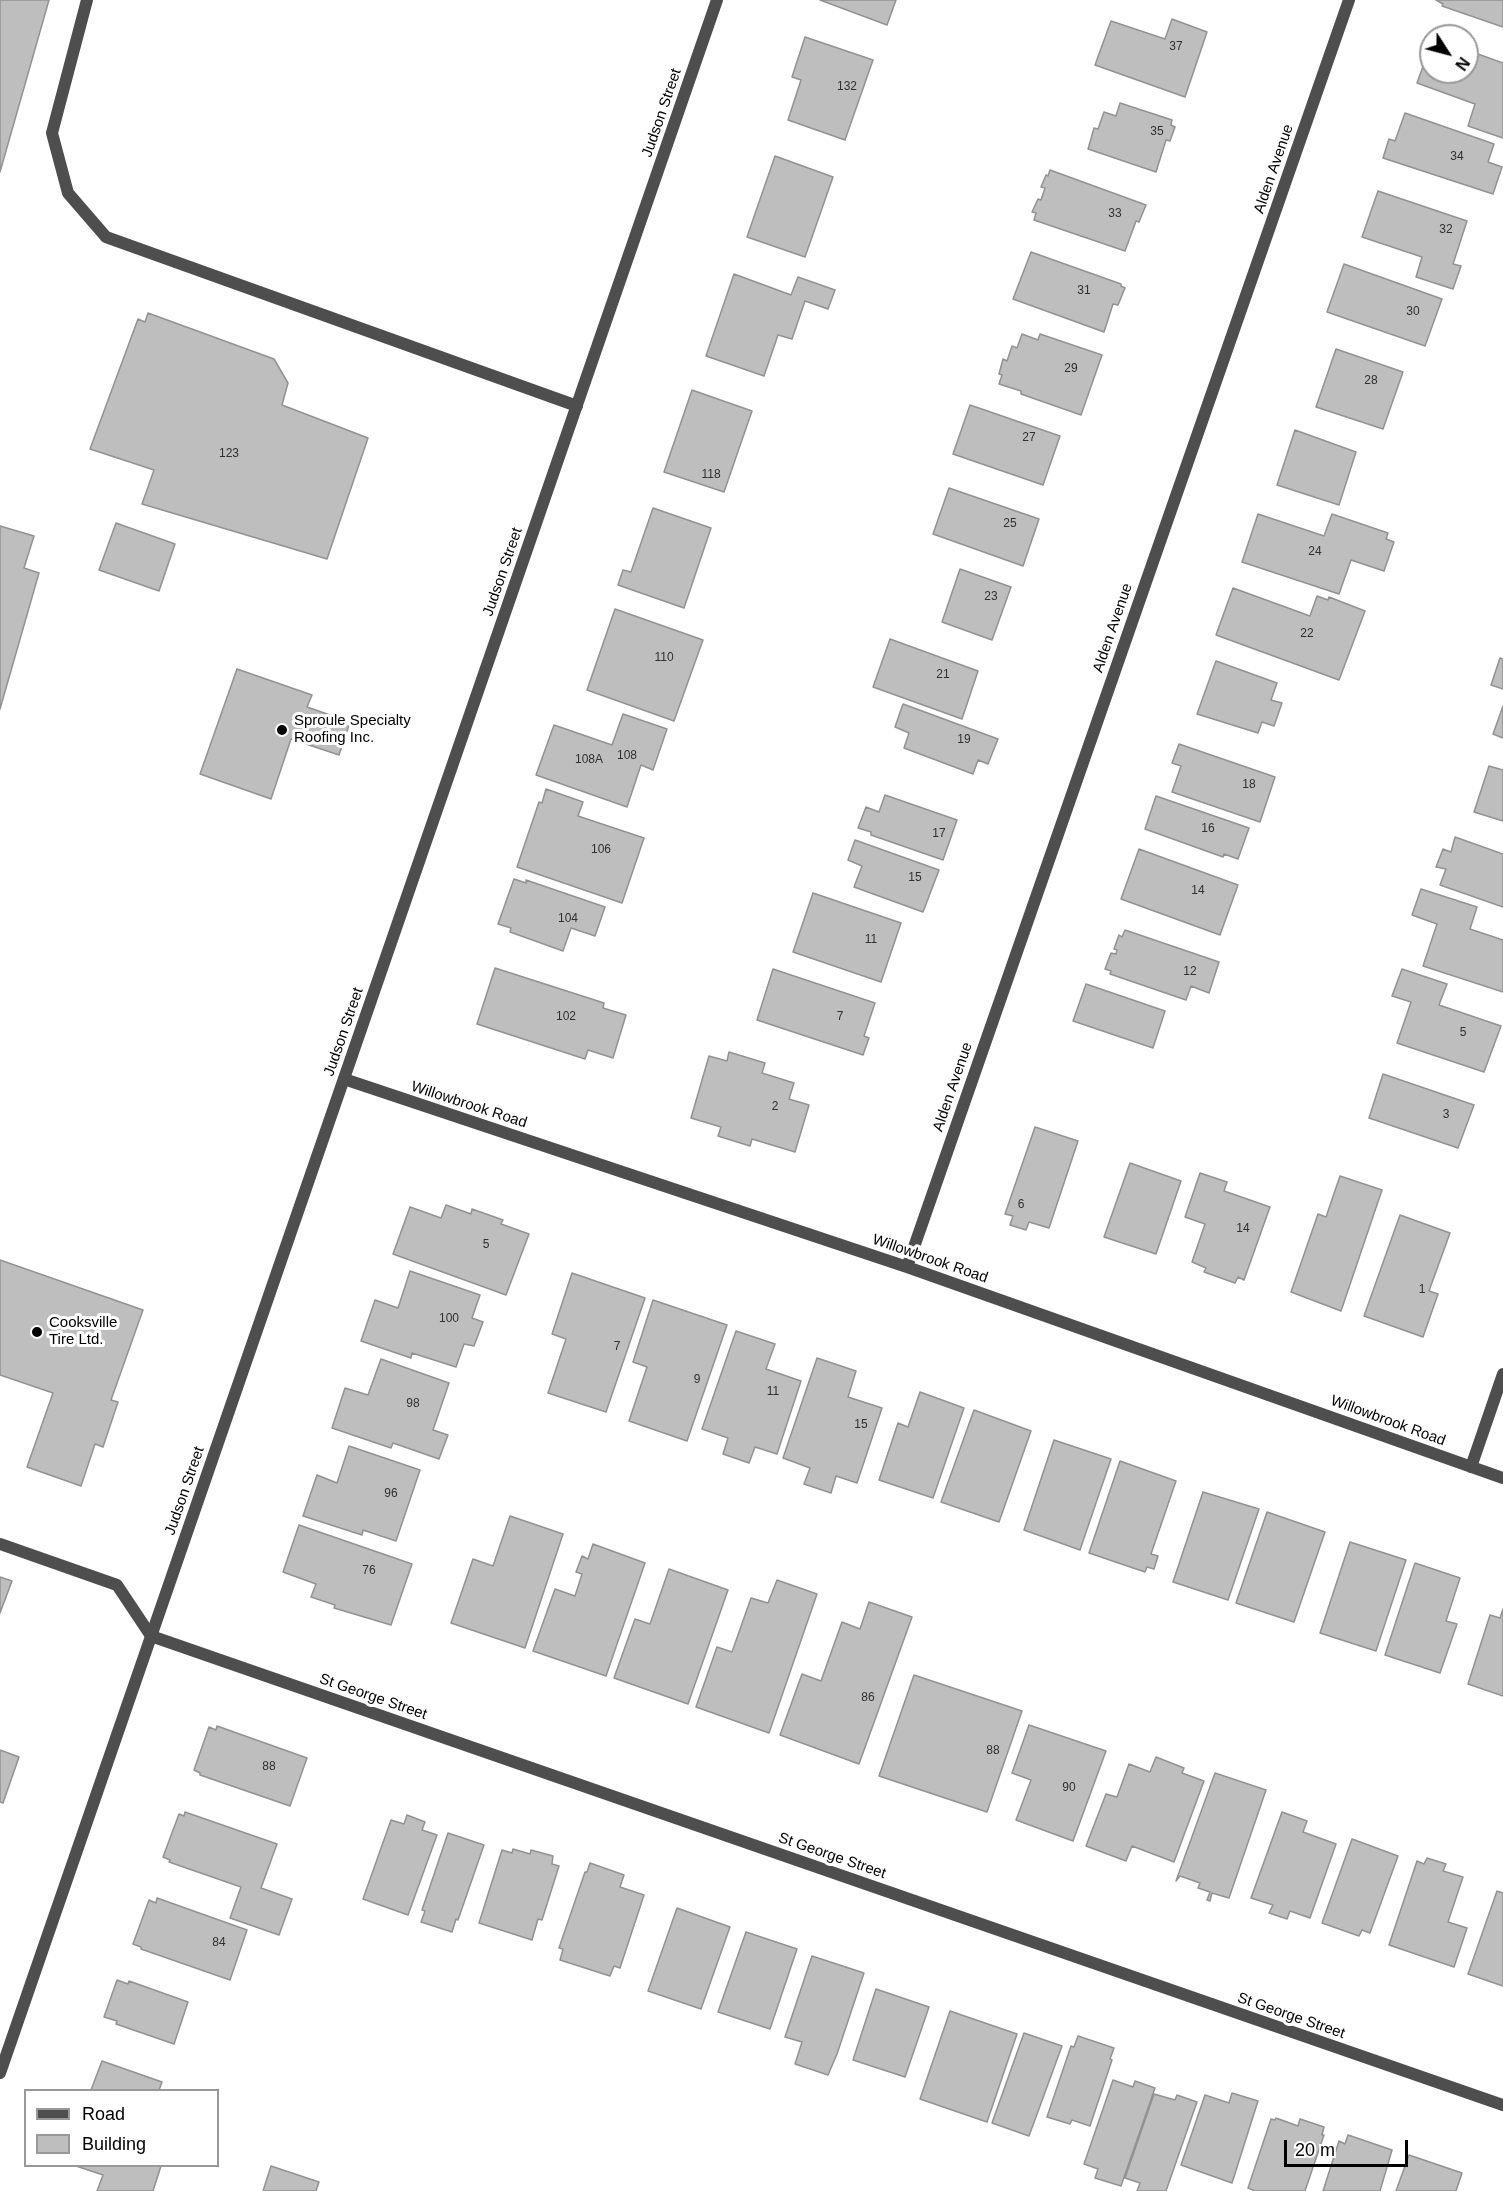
<!DOCTYPE html>
<style>
body{margin:0}
#map{position:relative;width:1503px;height:2191px;overflow:hidden;background:#fff;font-family:Helvetica,sans-serif}
canvas{display:block}
.legend{position:absolute;left:24px;top:2089px;width:195px;height:78px;box-sizing:border-box;background:#fff;border:2px solid #999;margin:0;padding:8px 10px;list-style:none;font-size:18px;color:#000}
.legend li{display:flex;align-items:center;gap:12px;height:30px}
.legend b{width:30px;border:2px solid #999}
.north{position:absolute;left:1419px;top:24px;width:60px;height:60px;box-sizing:border-box;background:#fff;border:2px solid #999;border-radius:50%;rotate:126deg;font-size:16px;font-weight:700;line-height:24px;text-align:center;color:#000}
.north::after{content:'';display:block;margin:auto;width:21px;height:27px;background:#000;clip-path:polygon(50% 0,100% 100%,50% 72%,0 100%)}
.scale{position:absolute;left:1284px;top:2140px;width:124px;height:27px;box-sizing:border-box;border:3px solid #000;border-top:0;padding-left:8px;font-size:18px;line-height:21px;white-space:nowrap;color:#000;-webkit-text-stroke:4px #fff;paint-order:stroke}
</style>
<div id="map">
<canvas width="1503" height="2191"></canvas>
<ul class="legend">
<li><b style="height:8px;background:#4e4e4e"></b>Road</li>
<li><b style="height:16px;background:#bebebe"></b>Building</li>
</ul>
<div class="north">N</div>
<div class="scale">20 m</div>
</div>
<script>
const g = document.querySelector('canvas').getContext('2d');
g.lineJoin = 'round';
function fill(path, color) { g.fillStyle = color; g.fill(path, 'evenodd'); }
function strokePath(path, color, width, dash) { g.strokeStyle = color; g.lineWidth = width; g.lineCap = dash ? 'butt' : 'round'; g.setLineDash(dash || []); g.stroke(path); }
function label(font, color, halo, rows, align = 'center') {
  g.font = font + ' Helvetica,sans-serif'; g.lineWidth = 6; g.setLineDash([]); g.textBaseline = 'middle'; g.strokeStyle = halo; g.fillStyle = color; for (const [text, x, y, turn = 0] of rows) {
    g.save(); g.translate(x, y); g.rotate((+turn || 0) * Math.PI / 180); g.textAlign = isNaN(turn) ? turn : align; if (halo) g.strokeText(text, 0, 0); g.fillText(text, 0, 0); g.restore();
  }
}
const building = new Path2D(`
 M 0,0 L 49,0 L 0,172 Z
 M 820,0 L 896,0 L 887,25 Z
 M 1436,0 L 1503,0 L 1503,27 L 1442,6 L 1443,4 Z
 M 1172,19 L 1207,32 L 1185,97 L 1095,65 L 1111,21 L 1165,39 Z
 M 805,37 L 873,60 L 845,140 L 788,120 L 801,80 L 792,77 Z
 M 1431,44 L 1431,72 L 1467,72 L 1467,50 L 1503,63 L 1503,138 L 1468,126 L 1475,104 L 1417,83 Z
 M 1120,103 L 1172,120 L 1171,125 L 1175,127 L 1170,141 L 1166,140 L 1156,172 L 1088,149 L 1094,128 L 1098,129 L 1104,112 L 1116,116 Z
 M 1405,113 L 1494,144 L 1488,162 L 1502,167 L 1493,194 L 1383,158 L 1389,139 L 1395,141 Z
 M 775,156 L 833,177 L 805,257 L 747,237 Z
 M 1050,170 L 1146,205 L 1139,222 L 1136,221 L 1125,251 L 1034,220 L 1036,213 L 1032,212 L 1038,199 L 1041,200 L 1045,188 L 1041,187 L 1046,175 L 1048,176 Z
 M 1378,191 L 1467,221 L 1453,264 L 1461,266 L 1453,289 L 1416,277 L 1422,257 L 1362,237 Z
 M 1031,252 L 1121,284 L 1121,286 L 1125,288 L 1118,305 L 1113,304 L 1104,332 L 1013,299 Z
 M 1344,264 L 1442,299 L 1425,346 L 1327,312 Z
 M 734,274 L 791,295 L 798,277 L 835,290 L 828,309 L 805,301 L 792,339 L 778,335 L 764,376 L 706,356 Z
 M 148,313 L 274,359 L 288,383 L 282,405 L 368,438 L 327,559 L 142,504 L 154,470 L 90,449 L 138,319 L 145,322 Z
 M 1022,334 L 1038,340 L 1040,334 L 1102,355 L 1081,415 L 1021,394 L 1021,391 L 999,384 L 1002,375 L 999,374 L 1003,359 L 1007,361 L 1012,346 L 1017,348 Z
 M 1336,349 L 1403,372 L 1383,429 L 1316,407 Z
 M 692,390 L 752,411 L 724,492 L 664,472 Z
 M 970,405 L 1060,436 L 1043,485 L 953,454 Z
 M 1295,430 L 1356,452 L 1339,505 L 1277,485 Z
 M 949,488 L 1039,519 L 1023,566 L 933,534 Z
 M 653,508 L 711,528 L 684,608 L 618,585 L 623,570 L 631,572 Z
 M 1258,514 L 1324,536 L 1332,514 L 1388,533 L 1386,539 L 1394,542 L 1384,571 L 1351,560 L 1339,594 L 1242,562 Z
 M 116,523 L 175,544 L 159,591 L 99,570 Z
 M 0,526 L 34,536 L 24,568 L 39,573 L 0,709 Z
 M 960,569 L 1011,587 L 992,640 L 942,622 Z
 M 1233,588 L 1310,616 L 1317,596 L 1328,600 L 1329,597 L 1365,611 L 1339,680 L 1216,635 Z
 M 615,609 L 703,640 L 674,721 L 587,690 Z
 M 890,639 L 978,671 L 962,719 L 873,687 Z
 M 1500,658 L 1503,659 L 1503,689 L 1491,685 Z
 M 1216,661 L 1277,683 L 1271,700 L 1282,703 L 1274,726 L 1262,722 L 1258,733 L 1197,714 Z
 M 237,669 L 312,695 L 307,707 L 350,722 L 339,755 L 291,739 L 271,799 L 200,774 Z
 M 903,704 L 998,739 L 988,764 L 978,760 L 973,774 L 904,748 L 909,733 L 895,727 Z
 M 1503,706 L 1503,738 L 1493,734 Z
 M 623,714 L 667,729 L 653,770 L 641,765 L 627,807 L 536,775 L 554,725 L 612,745 Z
 M 1179,744 L 1275,777 L 1260,822 L 1172,792 L 1181,766 L 1172,763 Z
 M 1489,766 L 1503,770 L 1503,821 L 1474,812 Z
 M 546,789 L 583,802 L 578,816 L 644,838 L 622,903 L 517,867 L 539,802 L 542,803 Z
 M 885,795 L 957,820 L 943,860 L 871,835 L 871,832 L 858,828 L 866,807 L 879,812 Z
 M 1156,796 L 1249,828 L 1238,859 L 1224,854 L 1223,857 L 1145,829 Z
 M 1455,837 L 1503,854 L 1503,907 L 1440,885 L 1446,869 L 1436,867 L 1443,849 L 1451,852 Z
 M 855,840 L 939,870 L 923,912 L 854,887 L 862,866 L 848,860 Z
 M 1139,849 L 1238,885 L 1220,935 L 1121,899 Z
 M 514,879 L 526,883 L 526,880 L 605,907 L 595,936 L 571,928 L 563,951 L 510,932 L 511,928 L 498,924 Z
 M 1421,889 L 1477,907 L 1470,929 L 1503,940 L 1503,992 L 1423,966 L 1437,924 L 1412,915 Z
 M 813,893 L 901,923 L 881,982 L 793,952 Z
 M 1125,930 L 1219,962 L 1209,993 L 1191,986 L 1186,1000 L 1110,974 L 1111,971 L 1105,969 L 1111,953 L 1116,954 L 1117,950 L 1114,949 L 1119,935 L 1122,937 Z
 M 495,968 L 604,1003 L 603,1008 L 626,1015 L 613,1058 L 588,1050 L 585,1059 L 477,1024 Z
 M 773,969 L 875,1003 L 864,1036 L 869,1038 L 863,1055 L 757,1020 Z
 M 1402,969 L 1447,984 L 1439,1005 L 1501,1026 L 1484,1072 L 1397,1043 L 1411,1002 L 1392,996 Z
 M 1086,984 L 1165,1011 L 1153,1048 L 1073,1021 Z
 M 729,1052 L 765,1063 L 762,1073 L 794,1083 L 789,1099 L 809,1105 L 795,1152 L 752,1139 L 750,1146 L 718,1136 L 721,1127 L 691,1118 L 709,1056 L 727,1061 Z
 M 1383,1074 L 1474,1105 L 1458,1148 L 1369,1118 Z
 M 1035,1127 L 1078,1141 L 1049,1228 L 1029,1222 L 1026,1230 L 1010,1225 L 1013,1216 L 1005,1214 Z
 M 1130,1163 L 1181,1181 L 1156,1254 L 1104,1237 Z
 M 1200,1173 L 1227,1182 L 1224,1191 L 1270,1207 L 1244,1280 L 1238,1277 L 1235,1283 L 1204,1272 L 1206,1268 L 1192,1262 L 1205,1224 L 1185,1217 Z
 M 1340,1176 L 1382,1190 L 1341,1311 L 1291,1292 L 1318,1214 L 1326,1217 Z
 M 446,1205 L 471,1214 L 472,1209 L 503,1220 L 501,1224 L 529,1234 L 506,1295 L 393,1254 L 410,1207 L 441,1218 Z
 M 1400,1215 L 1450,1233 L 1429,1291 L 1438,1294 L 1423,1337 L 1364,1316 Z
 M 0,1260 L 143,1310 L 111,1400 L 118,1402 L 103,1447 L 95,1444 L 81,1486 L 27,1467 L 53,1393 L 0,1375 Z
 M 410,1271 L 480,1295 L 472,1318 L 483,1322 L 474,1346 L 464,1344 L 456,1367 L 412,1353 L 411,1358 L 361,1341 L 375,1300 L 398,1308 Z
 M 572,1273 L 645,1298 L 606,1412 L 548,1393 L 566,1339 L 552,1334 Z
 M 653,1300 L 727,1325 L 687,1441 L 629,1421 L 647,1367 L 633,1362 Z
 M 736,1331 L 775,1344 L 766,1369 L 801,1381 L 777,1454 L 755,1447 L 749,1463 L 723,1454 L 728,1438 L 702,1429 Z
 M 817,1358 L 856,1371 L 848,1397 L 882,1408 L 857,1483 L 836,1476 L 831,1493 L 804,1484 L 810,1468 L 783,1458 Z
 M 381,1359 L 449,1383 L 433,1430 L 448,1435 L 439,1459 L 393,1443 L 391,1448 L 332,1428 L 345,1388 L 368,1395 Z
 M 920,1392 L 964,1408 L 933,1498 L 879,1480 L 898,1423 L 908,1427 Z
 M 974,1410 L 1031,1431 L 999,1522 L 941,1502 Z
 M 1054,1440 L 1111,1459 L 1080,1550 L 1024,1530 Z
 M 349,1446 L 420,1470 L 396,1541 L 363,1530 L 362,1535 L 303,1516 L 317,1475 L 337,1483 Z
 M 1120,1461 L 1176,1481 L 1151,1554 L 1158,1556 L 1154,1569 L 1147,1567 L 1145,1572 L 1089,1553 Z
 M 1203,1492 L 1259,1509 L 1228,1600 L 1173,1582 Z
 M 1267,1512 L 1325,1532 L 1294,1622 L 1236,1603 Z
 M 510,1516 L 563,1534 L 525,1648 L 451,1623 L 473,1559 L 493,1566 Z
 M 299,1525 L 412,1564 L 391,1625 L 334,1608 L 335,1605 L 311,1597 L 316,1584 L 283,1572 Z
 M 1350,1542 L 1406,1560 L 1376,1651 L 1320,1633 Z
 M 593,1544 L 645,1563 L 606,1676 L 533,1651 L 555,1589 L 575,1596 L 582,1574 L 576,1572 L 582,1556 L 588,1559 Z
 M 1415,1563 L 1460,1578 L 1446,1621 L 1457,1624 L 1440,1673 L 1385,1655 Z
 M 669,1569 L 728,1590 L 688,1704 L 614,1678 L 635,1619 L 650,1624 Z
 M 0,1577 L 12,1581 L 0,1613 Z
 M 777,1580 L 817,1594 L 769,1733 L 696,1707 L 717,1647 L 732,1652 L 751,1598 L 768,1603 Z
 M 869,1602 L 912,1617 L 859,1764 L 780,1735 L 802,1674 L 821,1681 L 842,1622 L 860,1629 Z
 M 1503,1609 L 1503,1696 L 1468,1684 L 1490,1615 L 1500,1618 Z
 M 914,1675 L 1022,1711 L 987,1812 L 879,1776 Z
 M 1029,1725 L 1106,1751 L 1073,1841 L 1016,1820 L 1031,1780 L 1012,1773 Z
 M 217,1726 L 307,1758 L 290,1806 L 200,1775 L 200,1773 L 194,1770 L 209,1727 L 216,1730 Z
 M 0,1750 L 19,1757 L 3,1803 L 0,1802 Z
 M 1156,1757 L 1184,1768 L 1182,1773 L 1204,1781 L 1174,1862 L 1132,1846 L 1126,1861 L 1086,1846 L 1106,1794 L 1117,1797 L 1129,1764 L 1150,1772 Z
 M 1215,1773 L 1266,1790 L 1229,1898 L 1212,1893 L 1210,1901 L 1207,1900 L 1210,1892 L 1198,1888 L 1200,1883 L 1180,1876 L 1176,1881 Z
 M 185,1812 L 277,1844 L 261,1888 L 292,1899 L 279,1935 L 230,1918 L 241,1887 L 169,1862 L 170,1860 L 163,1857 L 179,1814 L 184,1816 Z
 M 1282,1812 L 1307,1821 L 1303,1832 L 1336,1844 L 1310,1918 L 1290,1911 L 1287,1919 L 1269,1913 L 1273,1905 L 1251,1898 Z
 M 407,1815 L 425,1822 L 422,1830 L 437,1835 L 408,1915 L 363,1899 L 391,1820 L 404,1824 Z
 M 448,1833 L 484,1845 L 458,1920 L 456,1919 L 452,1932 L 421,1922 L 425,1911 L 422,1910 Z
 M 1352,1839 L 1398,1856 L 1370,1933 L 1362,1930 L 1359,1936 L 1322,1923 Z
 M 513,1849 L 530,1854 L 531,1850 L 553,1856 L 552,1864 L 559,1866 L 542,1920 L 538,1919 L 532,1940 L 479,1923 L 502,1850 L 512,1853 Z
 M 1427,1858 L 1446,1864 L 1443,1871 L 1463,1877 L 1448,1922 L 1467,1928 L 1454,1967 L 1389,1945 L 1417,1861 L 1424,1864 Z
 M 590,1863 L 624,1875 L 620,1887 L 644,1895 L 620,1968 L 614,1966 L 610,1976 L 560,1960 L 563,1949 L 559,1948 L 585,1872 L 587,1872 Z
 M 1497,1891 L 1503,1893 L 1503,1986 L 1468,1974 Z
 M 157,1898 L 247,1930 L 230,1980 L 141,1949 L 141,1947 L 133,1944 L 149,1900 L 156,1903 Z
 M 677,1908 L 730,1927 L 701,2009 L 648,1991 Z
 M 746,1932 L 797,1949 L 770,2029 L 718,2012 Z
 M 812,1956 L 864,1973 L 837,2054 L 828,2075 L 795,2064 L 802,2042 L 785,2037 Z
 M 117,1980 L 128,1984 L 129,1981 L 188,2002 L 174,2044 L 116,2024 L 117,2021 L 104,2017 Z
 M 876,1989 L 929,2007 L 905,2077 L 853,2060 Z
 M 950,2011 L 1017,2034 L 987,2122 L 920,2099 Z
 M 1024,2033 L 1062,2046 L 1029,2136 L 992,2123 Z
 M 1078,2036 L 1114,2048 L 1110,2059 L 1112,2060 L 1090,2126 L 1072,2120 L 1070,2124 L 1047,2117 L 1071,2046 L 1074,2047 Z
 M 102,2061 L 162,2082 L 159,2090 L 91,2090 Z
 M 1113,2080 L 1133,2087 L 1135,2081 L 1155,2088 L 1121,2186 L 1095,2178 L 1098,2169 L 1084,2164 Z
 M 1232,2093 L 1258,2101 L 1232,2183 L 1181,2165 L 1205,2095 L 1229,2103 Z
 M 1154,2094 L 1175,2100 L 1177,2095 L 1197,2102 L 1166,2191 L 1137,2191 L 1140,2183 L 1125,2178 Z
 M 1276,2118 L 1298,2126 L 1300,2119 L 1324,2127 L 1322,2135 L 1324,2135 L 1305,2191 L 1255,2191 L 1248,2188 L 1271,2119 L 1275,2120 Z
 M 1348,2135 L 1392,2150 L 1380,2191 L 1323,2191 L 1339,2141 L 1345,2144 Z
 M 1409,2155 L 1462,2173 L 1456,2191 L 1396,2191 Z
 M 76,2166 L 161,2166 L 153,2191 L 97,2191 L 103,2175 Z
 M 271,2166 L 319,2182 L 316,2191 L 263,2191 Z`);
const service = new Path2D(`
 M 87,0 L 52,133 L 68,193 L 106,237 L 577,406
 M 0,1544 L 117,1585 L 151,1636`);
const minor = new Path2D(`
 M 344,1079 L 907,1267 L 1503,1478
 M 907,1267 L 1349,0
 M 1471,1467 L 1503,1374
 M 151,1636 L 1503,2105`);
const tertiary = new Path2D(`
 M 0,2073 L 717,0`);
const markers = [
 [282,730,6,"#000"],
 [37,1332,6,"#000"]
];
const numberNames = [
 ["37",1176,47],
 ["132",847,87],
 ["35",1157,132],
 ["34",1457,157],
 ["33",1115,214],
 ["32",1446,230],
 ["31",1084,291],
 ["30",1413,312],
 ["29",1071,369],
 ["28",1371,381],
 ["27",1029,438],
 ["123",229,454],
 ["118",711,475],
 ["25",1010,524],
 ["24",1315,552],
 ["23",991,597],
 ["22",1307,634],
 ["110",664,658],
 ["21",943,675],
 ["19",964,740],
 ["108",627,756],
 ["108A",589,760],
 ["18",1249,785],
 ["16",1208,829],
 ["17",939,834],
 ["106",601,850],
 ["15",915,878],
 ["14",1198,891],
 ["104",568,919],
 ["11",871,940],
 ["12",1190,972],
 ["102",566,1017],
 ["7",840,1017],
 ["5",1463,1033],
 ["2",775,1107],
 ["3",1446,1115],
 ["6",1021,1205],
 ["14",1243,1229],
 ["5",486,1245],
 ["1",1422,1290],
 ["100",449,1319],
 ["7",617,1347],
 ["9",697,1380],
 ["11",773,1392],
 ["98",413,1404],
 ["15",861,1425],
 ["96",391,1494],
 ["76",369,1571],
 ["86",868,1698],
 ["88",993,1751],
 ["88",269,1767],
 ["90",1069,1788],
 ["84",219,1943]
];
const streetNames = [
 ["Judson Street",662,113,-71],
 ["Alden Avenue",1274,169,-71],
 ["Judson Street",503,572,-71],
 ["Alden Avenue",1113,628,-71],
 ["Judson Street",344,1032,-71],
 ["Alden Avenue",953,1087,-71],
 ["Willowbrook Road",469,1105,18],
 ["Willowbrook Road",930,1259,19],
 ["Willowbrook Road",1388,1421,20],
 ["Judson Street",185,1491,-71],
 ["St George Street",373,1697,19],
 ["St George Street",832,1856,19],
 ["St George Street",1291,2016,19]
];
const poiNames = [
 ["Sproule Specialty",294,721],
 ["Roofing Inc.",294,738],
 ["Cooksville",49,1323],
 ["Tire Ltd.",49,1340]
];
fill(building, '#bebebe');
strokePath(building, '#929292', 1.5);
strokePath(service, '#4e4e4e', 12);
strokePath(minor, '#4e4e4e', 12);
strokePath(tertiary, '#4e4e4e', 12);
for (const [x, y, r, color] of markers) { const dot = new Path2D(); dot.arc(x, y, r, 0, 2 * Math.PI); g.fillStyle = color; g.fill(dot); strokePath(dot, '#fff', 2); }
label('12px', '#303030', null, numberNames);
label('15px', '#000', '#fff', streetNames);
label('15px', '#000', '#fff', poiNames, 'left');
</script>
